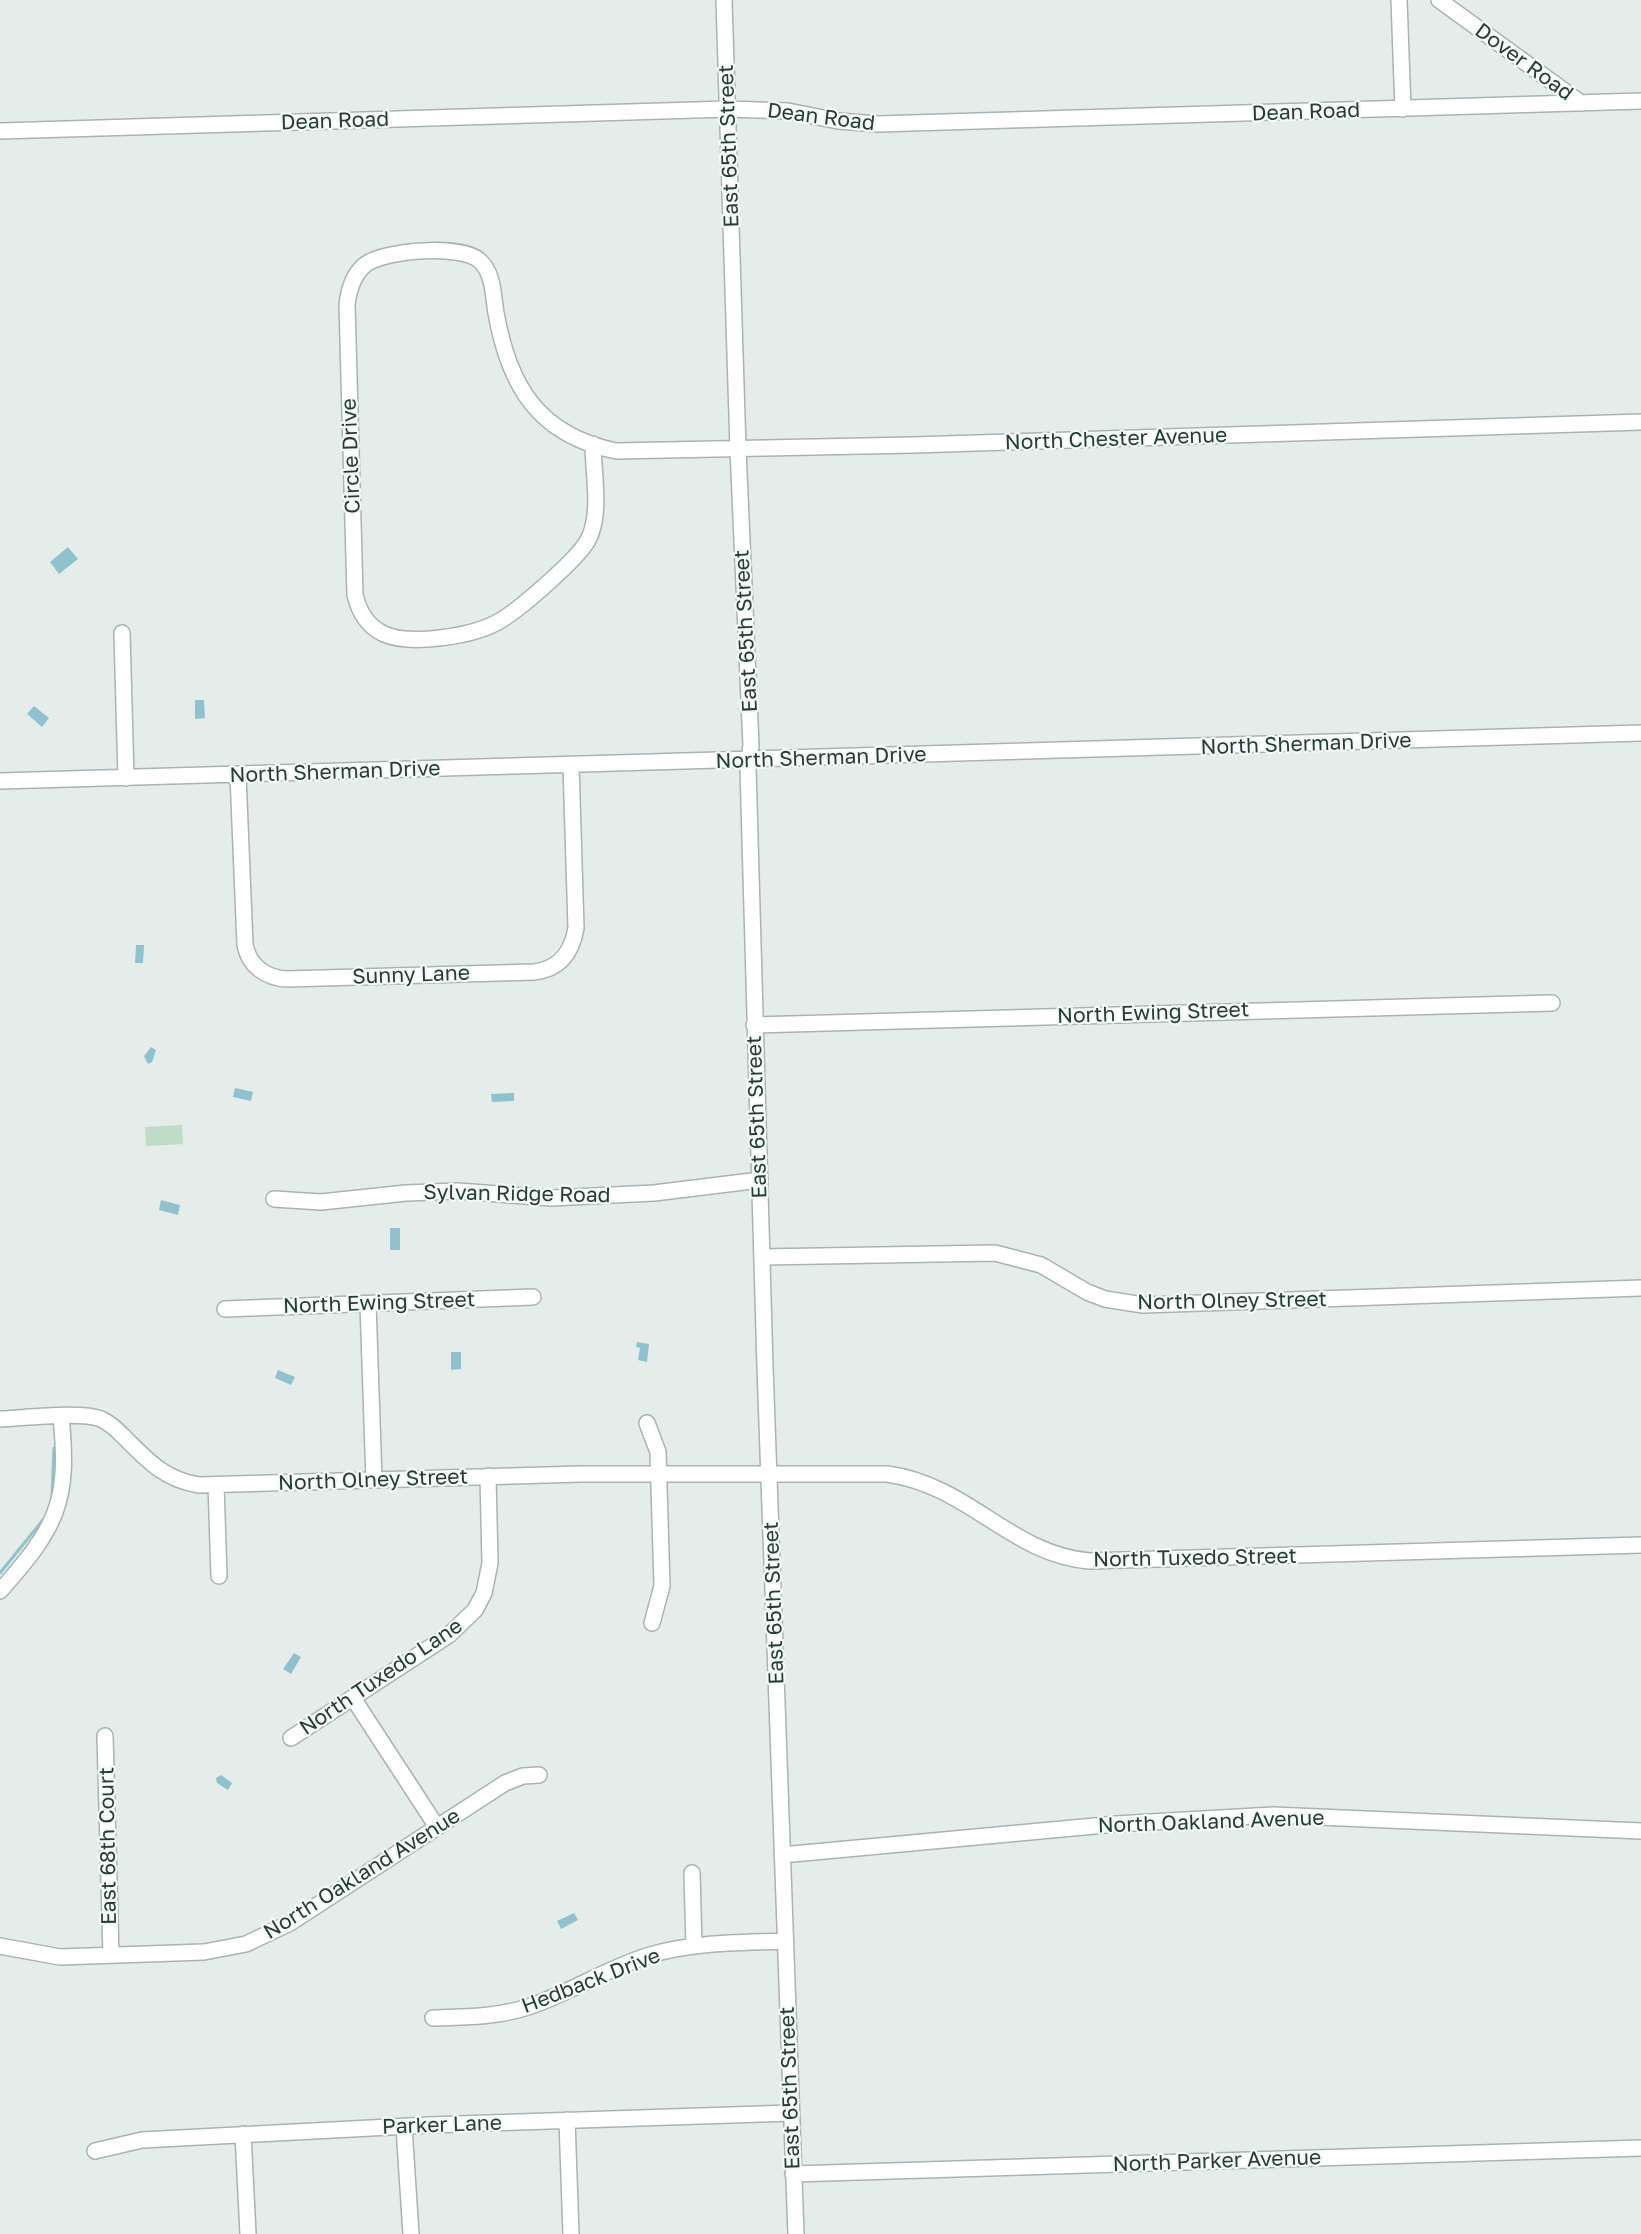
<!DOCTYPE html>
<style>
body{margin:0}
canvas{display:block;background:#e4ede9}
</style>
<canvas width="1641" height="2234"></canvas>
<script>
const g = document.querySelector('canvas').getContext('2d');
g.lineJoin = 'round';
function fill(path, color) { g.fillStyle = color; g.fill(path, 'evenodd'); }
function strokePath(path, color, width, dash) { g.strokeStyle = color; g.lineWidth = width; g.lineCap = dash ? 'butt' : 'round'; g.setLineDash(dash || []); g.stroke(path); }
function label(font, color, halo, rows, align = 'center') {
  g.font = font + ' "Golos Text",sans-serif'; g.lineWidth = 4.5; g.setLineDash([]); g.textBaseline = 'middle'; g.strokeStyle = halo; g.fillStyle = color; for (const [text, x, y, turn = 0] of rows) {
    g.save(); g.translate(x, y); g.rotate((+turn || 0) * Math.PI / 180); g.textAlign = isNaN(turn) ? turn : align; if (halo) g.strokeText(text, 0, 0); g.fillText(text, 0, 0); g.restore();
  }
}
const green = new Path2D(`
 M 182,1125 L 183,1144 L 146,1146 L 145,1127 Z`);
const water = new Path2D(`
 M 68,547 L 78,559 L 59,574 L 50,562 Z
 M 195,700 L 204,700 L 205,718 L 195,719 Z
 M 34,706 L 49,718 L 42,727 L 27,714 Z
 M 136,945 L 144,945 L 143,963 L 135,963 Z
 M 151,1047 L 156,1050 L 152,1062 L 148,1064 L 144,1056 Z
 M 235,1088 L 253,1092 L 251,1101 L 233,1097 Z
 M 514,1093 L 514,1101 L 492,1102 L 491,1094 Z
 M 161,1200 L 180,1205 L 178,1215 L 159,1210 Z
 M 390,1228 L 400,1228 L 400,1250 L 390,1250 Z
 M 637,1342 L 649,1344 L 647,1362 L 638,1360 L 640,1348 L 636,1347 Z
 M 451,1352 L 461,1352 L 461,1369 L 451,1370 Z
 M 278,1370 L 295,1377 L 291,1385 L 275,1378 Z
 M 294,1653 L 301,1657 L 291,1674 L 283,1669 Z
 M 221,1775 L 232,1783 L 228,1790 L 217,1783 L 216,1778 Z
 M 574,1913 L 578,1920 L 561,1929 L 557,1921 Z`);
const stream = new Path2D(`
 M 52,1497 L 54,1448
 M 0,1573 L 47,1515`);
const minor = new Path2D(`
 M 724,0 L 738,449 L 751,745 L 748,768 L 765,1367 L 796,2234
 M 1399,0 L 1403,109
 M 1439,0 L 1581,103
 M 0,131 L 728,109 L 788,111 L 838,121 L 878,124 L 1641,101
 M 593,444 C 593,473 602,514 588,540 C 578,559 516,613 496,623 C 471,636 411,646 384,634 C 367,626 359,612 355,595 L 347,304 C 349,289 353,274 366,264 C 385,250 463,244 480,261 C 494,274 493,296 496,313 C 509,386 538,435 616,451 L 913,445 L 1641,422
 M 122,633 L 126,778
 M 238,775 L 245,945 C 249,966 266,978 287,979 L 534,972 C 560,969 572,952 576,928 L 571,765
 M 0,781 L 1641,733
 M 754,1025 L 1552,1003
 M 274,1199 L 321,1202 L 406,1193 L 458,1191 L 551,1198 L 654,1193 L 760,1180
 M 762,1257 L 995,1253 L 1041,1265 L 1087,1292 L 1105,1299 L 1143,1305 L 1641,1288
 M 368,1304 L 374,1480
 M 225,1309 L 533,1297
 M 0,1419 C 25,1418 81,1411 101,1419 C 112,1424 119,1432 127,1440 C 149,1462 166,1480 199,1485 L 581,1474 L 887,1474 C 969,1485 1010,1554 1089,1561 L 1641,1545
 M 647,1423 L 658,1452 L 662,1586 L 652,1623
 M 216,1485 L 219,1576
 M 0,1591 C 56,1528 70,1503 61,1417
 M 353,1698 L 437,1827
 M 105,1736 L 111,1955
 M 291,1738 L 449,1635 L 475,1610 L 484,1593 L 490,1563 L 488,1476
 M 782,1855 L 1116,1824 L 1273,1815 L 1641,1831
 M 692,1873 L 694,1946
 M 0,1946 L 60,1957 L 204,1952 L 246,1944 L 290,1923 L 505,1783 L 523,1776 L 539,1775
 M 433,2018 C 466,2017 497,2017 528,2007 C 570,1993 607,1968 650,1955 C 694,1942 739,1943 785,1941
 M 567,2120 L 571,2234
 M 404,2127 L 411,2234
 M 243,2134 L 248,2234
 M 95,2151 L 142,2140 L 428,2125 L 791,2113
 M 793,2174 L 1641,2148`);
const streetNames = [
 ["Dover Road",1524,62,36],
 ["Dean Road",1306,112,-2],
 ["Dean Road",821,117,7],
 ["Dean Road",335,121,-2],
 ["East 65th Street",729,146,-92],
 ["North Chester Avenue",1116,439,-2],
 ["Circle Drive",351,456,-92],
 ["East 65th Street",746,631,-93],
 ["North Sherman Drive",1306,744,-2],
 ["North Sherman Drive",821,758,-2],
 ["North Sherman Drive",335,772,-2],
 ["Sunny Lane",411,975,-2],
 ["North Ewing Street",1153,1013,-2],
 ["East 65th Street",757,1117,-92],
 ["Sylvan Ridge Road",517,1194,1],
 ["North Olney Street",1232,1301,-1],
 ["North Ewing Street",379,1303,-2],
 ["North Olney Street",373,1480,-2],
 ["North Tuxedo Street",1195,1558,-1],
 ["East 65th Street",774,1603,-92],
 ["North Tuxedo Lane",381,1677,-34],
 ["North Oakland Avenue",1211,1822,-2],
 ["East 68th Court",108,1846,-91],
 ["North Oakland Avenue",362,1874,-32],
 ["Hedback Drive",591,1981,-21],
 ["East 65th Street",790,2088,-92],
 ["Parker Lane",442,2125,-2],
 ["North Parker Avenue",1217,2161,-2]
];
fill(green, '#bedcc7');
fill(water, '#8fc2ce');
strokePath(stream, '#8fc2ce', 3);
strokePath(minor, '#a7b5b0', 18);
strokePath(minor, '#fff', 15);
label('21px', '#243d37', '#f4f9f7', streetNames);
</script>
